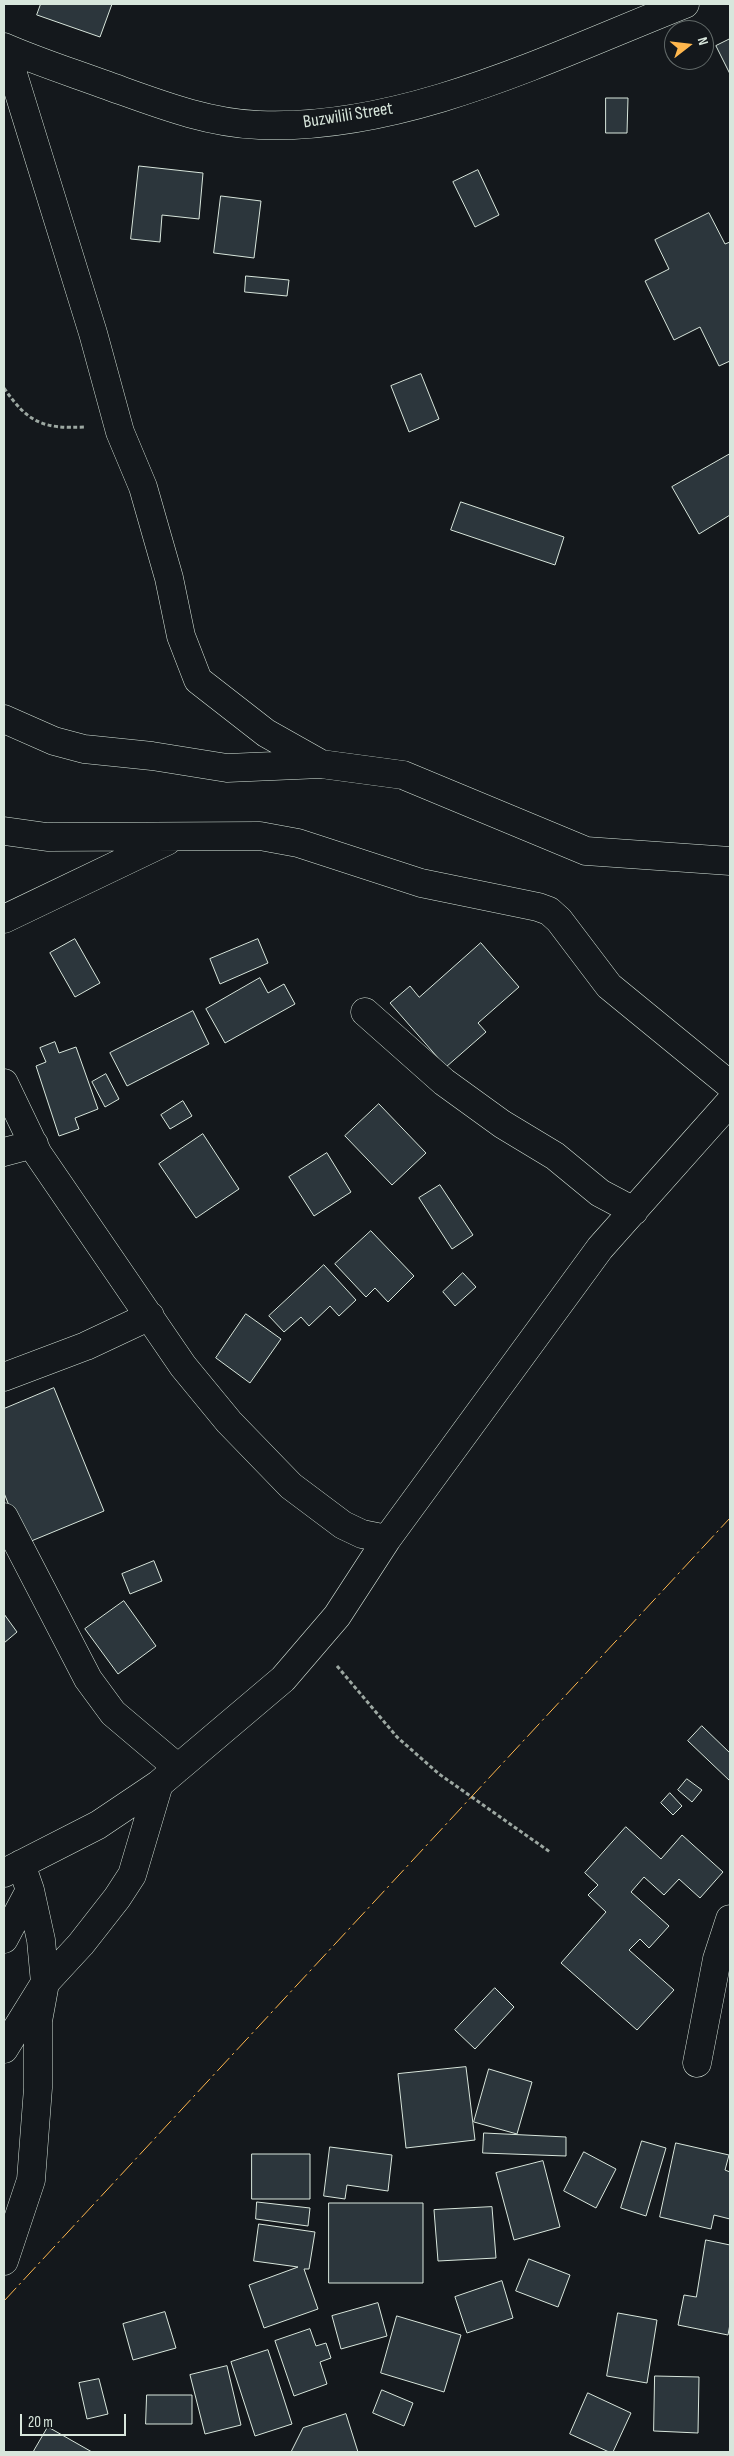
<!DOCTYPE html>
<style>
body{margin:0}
#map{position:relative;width:734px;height:2456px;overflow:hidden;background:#14181c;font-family:"Sofia Sans Condensed",sans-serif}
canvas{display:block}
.frame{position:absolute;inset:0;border:5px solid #d8e6dc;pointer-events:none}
.north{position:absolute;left:664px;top:20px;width:50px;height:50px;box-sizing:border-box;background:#14181c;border:1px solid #626a69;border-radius:50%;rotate:74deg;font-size:14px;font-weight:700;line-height:20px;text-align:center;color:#d8e6dc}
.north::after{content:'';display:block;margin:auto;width:18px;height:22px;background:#ffb74d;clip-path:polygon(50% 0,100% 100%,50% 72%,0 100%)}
.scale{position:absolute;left:20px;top:2414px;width:106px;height:22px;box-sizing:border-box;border:2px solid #d8e6dc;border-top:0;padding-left:6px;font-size:15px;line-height:18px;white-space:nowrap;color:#d8e6dc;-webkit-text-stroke:4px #14181c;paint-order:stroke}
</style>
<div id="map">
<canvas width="734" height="2456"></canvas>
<div class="frame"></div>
<div class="north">N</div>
<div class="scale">20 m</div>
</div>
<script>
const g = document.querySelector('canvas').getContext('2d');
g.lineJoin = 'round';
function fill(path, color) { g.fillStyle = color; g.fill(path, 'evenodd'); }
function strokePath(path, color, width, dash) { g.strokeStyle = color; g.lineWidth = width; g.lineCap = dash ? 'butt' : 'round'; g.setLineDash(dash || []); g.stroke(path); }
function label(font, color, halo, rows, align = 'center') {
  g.font = font + ' "Sofia Sans Condensed",sans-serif'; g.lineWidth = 4; g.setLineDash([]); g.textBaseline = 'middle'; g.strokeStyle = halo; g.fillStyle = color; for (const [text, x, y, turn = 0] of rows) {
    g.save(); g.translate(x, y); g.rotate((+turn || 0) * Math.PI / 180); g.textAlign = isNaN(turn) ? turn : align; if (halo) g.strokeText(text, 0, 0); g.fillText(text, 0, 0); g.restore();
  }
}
const building = new Path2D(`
 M 41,4 L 112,4 L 100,37 L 37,15 Z
 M 730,39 L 730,74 L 716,46 Z
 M 606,98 L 628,98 L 627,133 L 606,133 Z
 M 139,166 L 203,173 L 199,219 L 162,215 L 160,242 L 131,239 Z
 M 478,170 L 499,215 L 475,227 L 453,182 Z
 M 221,196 L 261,201 L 254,258 L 214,253 Z
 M 709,213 L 725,244 L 730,242 L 730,361 L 719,366 L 700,327 L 674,340 L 645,281 L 669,269 L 655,240 Z
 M 246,276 L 289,280 L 287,296 L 245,292 Z
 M 421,374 L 439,419 L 409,432 L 391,386 Z
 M 730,454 L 730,515 L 699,534 L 672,487 Z
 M 461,502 L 564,537 L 555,565 L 451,530 Z
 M 75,939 L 100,983 L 75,997 L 50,953 Z
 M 258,939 L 268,963 L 220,984 L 210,959 Z
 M 481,943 L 519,987 L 478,1023 L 486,1032 L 446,1067 L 390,1003 L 410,986 L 419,997 Z
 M 260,978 L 268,993 L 284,984 L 295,1004 L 225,1043 L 206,1009 Z
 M 193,1011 L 209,1044 L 127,1086 L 110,1053 Z
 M 55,1042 L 59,1053 L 76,1047 L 98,1109 L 75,1118 L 79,1129 L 59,1136 L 36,1066 L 46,1062 L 40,1048 Z
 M 106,1074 L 119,1099 L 105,1107 L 92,1082 Z
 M 183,1101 L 192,1116 L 170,1129 L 161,1115 Z
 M 379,1104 L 426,1153 L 392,1185 L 345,1136 Z
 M 203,1134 L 239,1189 L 196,1218 L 159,1164 Z
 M 327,1153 L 351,1192 L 314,1216 L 289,1177 Z
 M 440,1185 L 473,1235 L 452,1249 L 419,1198 Z
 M 371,1231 L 414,1276 L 388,1302 L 375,1288 L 366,1297 L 335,1264 Z
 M 324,1265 L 356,1300 L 339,1316 L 330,1306 L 309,1326 L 301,1317 L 284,1332 L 269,1316 Z
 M 463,1273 L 476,1287 L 455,1306 L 443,1292 Z
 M 246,1314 L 281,1339 L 250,1383 L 216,1358 Z
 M 54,1388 L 104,1511 L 24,1544 L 4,1493 L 4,1409 Z
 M 154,1561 L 162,1581 L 130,1594 L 122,1574 Z
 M 124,1601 L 156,1646 L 118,1674 L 85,1629 Z
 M 4,1614 L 17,1632 L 4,1643 Z
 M 702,1726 L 730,1753 L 730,1781 L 688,1741 Z
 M 687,1779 L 702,1790 L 692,1802 L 678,1790 Z
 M 670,1793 L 682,1806 L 673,1815 L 661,1803 Z
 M 626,1827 L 661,1859 L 682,1835 L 723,1872 L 700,1898 L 679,1879 L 664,1895 L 644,1877 L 631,1892 L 669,1926 L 649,1948 L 640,1939 L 629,1950 L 674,1990 L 637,2030 L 561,1963 L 606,1912 L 588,1895 L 598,1885 L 585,1873 Z
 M 495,1988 L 514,2007 L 475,2049 L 455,2030 Z
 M 466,2067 L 475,2140 L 406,2148 L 398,2074 Z
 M 489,2069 L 532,2082 L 517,2134 L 474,2122 Z
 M 484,2133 L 566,2137 L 566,2156 L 483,2153 Z
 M 642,2141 L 666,2148 L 646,2216 L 621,2208 Z
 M 676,2143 L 729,2155 L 725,2170 L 730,2172 L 730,2219 L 714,2215 L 711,2229 L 660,2217 Z
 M 330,2147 L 392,2155 L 388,2191 L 347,2185 L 345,2199 L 324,2196 Z
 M 584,2152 L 616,2169 L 596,2208 L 564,2191 Z
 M 252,2154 L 310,2154 L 310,2199 L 252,2199 Z
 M 543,2161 L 560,2227 L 514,2240 L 496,2173 Z
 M 257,2202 L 310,2208 L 308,2226 L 256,2219 Z
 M 329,2203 L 423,2203 L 423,2283 L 329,2283 Z
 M 492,2207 L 496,2258 L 438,2261 L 434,2210 Z
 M 259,2224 L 315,2232 L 309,2269 L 304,2269 L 318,2309 L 264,2328 L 249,2285 L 298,2267 L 254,2261 Z
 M 706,2240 L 730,2245 L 730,2324 L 728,2335 L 678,2325 L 684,2295 L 696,2297 Z
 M 529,2259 L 570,2275 L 558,2307 L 516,2291 Z
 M 502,2281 L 513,2318 L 467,2333 L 455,2297 Z
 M 378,2303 L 387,2336 L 341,2349 L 332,2316 Z
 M 165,2312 L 176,2348 L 133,2360 L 123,2324 Z
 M 618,2313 L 657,2320 L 647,2383 L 607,2376 Z
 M 397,2316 L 461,2335 L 444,2392 L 381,2373 Z
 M 310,2329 L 316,2346 L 326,2343 L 331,2358 L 320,2362 L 327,2384 L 294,2396 L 275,2341 Z
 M 268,2350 L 292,2424 L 255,2436 L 231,2362 Z
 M 227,2366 L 241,2425 L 205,2434 L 190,2375 Z
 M 655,2376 L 699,2377 L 698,2433 L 654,2431 Z
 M 99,2379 L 108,2414 L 87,2419 L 79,2383 Z
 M 382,2390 L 413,2403 L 404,2426 L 373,2413 Z
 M 588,2393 L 631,2413 L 613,2452 L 609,2452 L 570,2434 Z
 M 147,2395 L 192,2395 L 192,2424 L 146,2424 Z
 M 346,2414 L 358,2452 L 291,2452 L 303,2428 Z
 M 48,2427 L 92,2452 L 36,2452 L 34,2451 Z`);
const path = new Path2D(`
 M 4,388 C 28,423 43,429 85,427
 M 337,1666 L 397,1737 L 439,1774 L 550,1852`);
const minor = new Path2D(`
 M 4,47 C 36,61 70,72 103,84 C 154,102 205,123 259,125 C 405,131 553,56 685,4
 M 5,48 L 93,333 L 120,432 L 143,487 L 169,578 L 181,636 L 198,680 L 266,733 L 321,764
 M 4,719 L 54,741 L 84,749 L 152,756 L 227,768 L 321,764 L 403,775 L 586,851 L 730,861
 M 4,831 L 47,837 L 260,836 L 298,843 L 421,883 L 538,907 L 549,911 L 559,920 L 609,986 L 730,1085
 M 4,919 L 167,841
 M 365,1012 L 444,1082 L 502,1124 L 555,1156 L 600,1193 L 634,1211
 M 4,1083 L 38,1154 L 183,1366 L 229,1422 L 291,1486 L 343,1525 L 362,1534 L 387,1539
 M 4,1152 L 34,1144
 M 4,1377 L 86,1346 L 150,1316
 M 4,1517 L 88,1679 L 113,1713 L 178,1768
 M 4,1873 L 98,1825 L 159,1784 L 283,1679 L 337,1616 L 387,1539 L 600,1248 L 730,1102
 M 4,1939 L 30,1890
 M 4,2049 L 45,1983 L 81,1944 L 117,1898 L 132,1875 L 159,1784
 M 697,2063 L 717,1959 L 730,1919
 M 4,2261 L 31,2180 L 38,2088 L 38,2021 L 45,1983 L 41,1940 L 30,1890 L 21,1864`);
const power = new Path2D(`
 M 4,2301 L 730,1518`);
const streetNames = [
 ["Buzwilili Street",348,116,-9]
];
fill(building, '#2c363c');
strokePath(building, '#d8e6dc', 1);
strokePath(minor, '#d8e6dc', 29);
strokePath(path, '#9da8a2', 3, [4, 2.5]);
strokePath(minor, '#14181c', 28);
strokePath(power, '#ffb74d', 1, [18, 4, 2.5, 4]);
label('18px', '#d8e6dc', '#14181c', streetNames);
</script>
